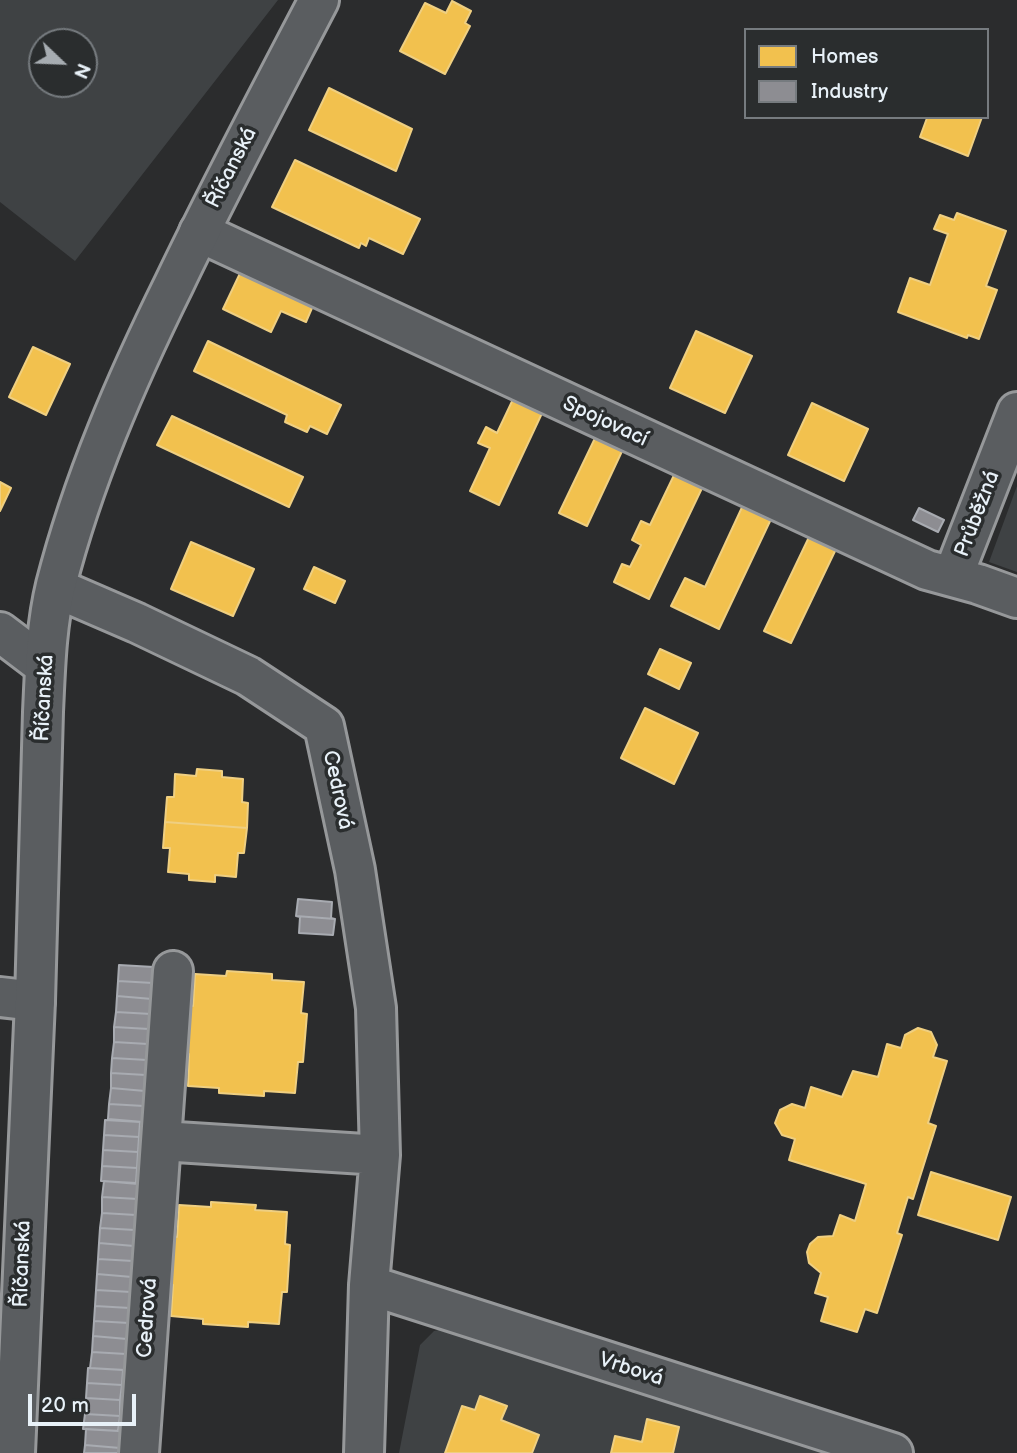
<!DOCTYPE html>
<meta charset="utf-8">
<style>
body{margin:0}
#map{position:relative;width:1017px;height:1453px;overflow:hidden;background:#2b2c2d;font-family:"Balsamiq Sans",sans-serif}
canvas{display:block}
.legend{position:absolute;left:744px;top:28px;width:245px;height:91px;box-sizing:border-box;background:#2a2d2e;border:2px solid #767b7f;margin:0;padding:9px 12px;list-style:none;font-size:21px;color:#e8f1f8}
.legend li{display:flex;align-items:center;gap:14px;height:35px}
.legend b{width:35px;border:2px solid #767b7f}
.north{position:absolute;left:28px;top:28px;width:70px;height:70px;box-sizing:border-box;background:#2a2d2e;border:2px solid #767b7f;border-radius:50%;rotate:113deg;font-size:19px;font-weight:700;line-height:28px;text-align:center;color:#e8f1f8}
.north::after{content:'';display:block;margin:auto;width:24px;height:32px;background:#a6acb1;clip-path:polygon(50% 0,100% 100%,50% 72%,0 100%)}
.scale{position:absolute;left:28px;top:1394px;width:108px;height:32px;box-sizing:border-box;border:4px solid #e8f1f8;border-top:0;padding-left:9px;font-size:21px;line-height:24px;white-space:nowrap;color:#e8f1f8;-webkit-text-stroke:5px #2a2d2e;paint-order:stroke}
</style>
<div id="map">
<canvas width="1017" height="1453"></canvas>
<ul class="legend">
<li><b style="height:19px;background:#f2c14e"></b>Homes</li>
<li><b style="height:19px;background:#8d8d92"></b>Industry</li>
</ul>
<div class="north">N</div>
<div class="scale">20 m</div>
</div>
<script>
const g = document.querySelector('canvas').getContext('2d');
g.lineJoin = 'round';
function fill(path, color) { g.fillStyle = color; g.fill(path, 'evenodd'); }
function strokePath(path, color, width, dash) { g.strokeStyle = color; g.lineWidth = width; g.lineCap = dash ? 'butt' : 'round'; g.setLineDash(dash || []); g.stroke(path); }
function label(font, color, halo, rows, align = 'center') {
  g.font = font + ' "Balsamiq Sans",sans-serif'; g.lineWidth = 7; g.setLineDash([]); g.textBaseline = 'middle'; g.strokeStyle = halo; g.fillStyle = color; for (const [text, x, y, turn = 0] of rows) {
    g.save(); g.translate(x, y); g.rotate((+turn || 0) * Math.PI / 180); g.textAlign = isNaN(turn) ? turn : align; if (halo) g.strokeText(text, 0, 0); g.fillText(text, 0, 0); g.restore();
  }
}
const green = new Path2D(`
 M 0,0 L 278,0 L 75,261 L 0,202 ZM 84,42 L 84,84 L 42,84 L 42,42 Z
 M 1017,486 L 1017,572 L 989,562 Z
 M 448,1328 L 845,1453 L 399,1453 L 420,1345 L 434,1331 Z`);
const homes = new Path2D(`
 M 452,1 L 471,11 L 465,23 L 470,26 L 445,74 L 400,51 L 425,3 L 446,13 Z
 M 329,88 L 412,129 L 396,171 L 309,130 Z
 M 924,117 L 982,117 L 968,156 L 920,137 L 927,118 Z
 M 295,160 L 420,219 L 403,254 L 369,238 L 366,246 L 361,243 L 359,248 L 272,207 Z
 M 957,213 L 1006,231 L 986,286 L 997,290 L 979,339 L 968,335 L 967,338 L 898,312 L 910,278 L 930,285 L 948,234 L 934,229 L 940,215 L 954,220 Z
 M 243,267 L 315,301 L 306,322 L 281,311 L 271,332 L 223,309 Z
 M 696,331 L 752,356 L 725,413 L 670,388 Z
 M 208,341 L 341,405 L 327,434 L 310,426 L 307,432 L 285,422 L 287,415 L 194,371 Z
 M 33,347 L 70,364 L 46,415 L 9,397 Z
 M 515,395 L 544,409 L 499,505 L 470,491 L 490,448 L 478,443 L 486,427 L 497,433 Z
 M 812,403 L 868,429 L 844,481 L 788,455 Z
 M 172,416 L 303,477 L 289,507 L 157,445 Z
 M 597,434 L 624,447 L 587,526 L 559,513 Z
 M 676,471 L 704,484 L 649,599 L 614,582 L 622,564 L 630,567 L 641,545 L 632,540 L 641,521 L 650,525 Z
 M 0,482 L 11,488 L 0,511 Z
 M 744,503 L 772,517 L 719,629 L 671,606 L 685,578 L 705,587 Z
 M 810,535 L 837,547 L 791,643 L 764,631 Z
 M 191,542 L 254,569 L 233,616 L 171,589 Z
 M 314,567 L 345,581 L 335,603 L 304,589 Z
 M 660,649 L 691,663 L 679,689 L 648,674 Z
 M 645,708 L 698,733 L 674,784 L 621,758 Z
 M 197,769 L 222,771 L 222,777 L 243,779 L 242,802 L 248,803 L 247,828 L 165,822 L 167,797 L 174,797 L 175,774 L 196,776 Z
 M 165,822 L 247,828 L 244,853 L 238,853 L 236,877 L 215,875 L 215,882 L 189,880 L 189,874 L 168,872 L 170,848 L 163,848 Z
 M 227,971 L 272,974 L 272,980 L 304,982 L 301,1013 L 307,1014 L 303,1062 L 298,1062 L 295,1093 L 264,1091 L 264,1096 L 219,1093 L 219,1088 L 188,1086 L 189,1054 L 184,1054 L 188,1006 L 193,1006 L 195,974 L 226,976 Z
 M 918,1028 L 931,1032 L 937,1045 L 933,1057 L 947,1061 L 928,1123 L 936,1126 L 913,1199 L 908,1197 L 897,1233 L 902,1235 L 877,1313 L 865,1309 L 857,1332 L 821,1321 L 828,1297 L 815,1293 L 821,1273 L 809,1263 L 807,1252 L 810,1244 L 818,1237 L 833,1236 L 840,1215 L 855,1221 L 866,1184 L 789,1160 L 795,1139 L 782,1135 L 775,1123 L 780,1110 L 792,1104 L 805,1108 L 811,1087 L 842,1097 L 853,1071 L 878,1077 L 887,1044 L 901,1048 L 905,1035 Z
 M 931,1172 L 1011,1197 L 998,1240 L 918,1215 Z
 M 211,1202 L 256,1205 L 255,1210 L 287,1212 L 285,1244 L 290,1245 L 287,1292 L 282,1292 L 279,1324 L 248,1322 L 248,1327 L 203,1324 L 203,1319 L 171,1316 L 173,1285 L 168,1284 L 172,1237 L 177,1237 L 179,1205 L 211,1207 Z
 M 480,1396 L 507,1406 L 501,1420 L 539,1435 L 532,1453 L 445,1453 L 462,1406 L 475,1410 Z
 M 647,1419 L 679,1427 L 673,1453 L 611,1453 L 615,1436 L 642,1442 Z`);
const industry = new Path2D(`
 M 919,508 L 944,520 L 938,532 L 913,520 Z
 M 298,899 L 332,902 L 331,918 L 335,919 L 296,916 Z
 M 296,916 L 335,919 L 333,935 L 299,933 L 300,917 Z
 M 119,965 L 154,967 L 153,983 L 118,981 Z
 M 118,981 L 153,983 L 152,999 L 117,996 Z
 M 117,996 L 152,999 L 151,1014 L 116,1012 Z
 M 116,1012 L 151,1014 L 149,1029 L 114,1027 Z
 M 114,1027 L 149,1029 L 148,1044 L 114,1042 Z
 M 114,1042 L 148,1044 L 147,1060 L 112,1058 Z
 M 112,1058 L 147,1060 L 146,1075 L 111,1073 Z
 M 111,1073 L 146,1075 L 145,1091 L 111,1088 Z
 M 111,1088 L 145,1091 L 144,1106 L 109,1104 Z
 M 109,1104 L 144,1106 L 143,1122 L 108,1119 Z
 M 105,1120 L 140,1122 L 139,1137 L 104,1135 Z
 M 104,1135 L 139,1137 L 138,1152 L 103,1150 Z
 M 103,1150 L 138,1152 L 137,1168 L 102,1166 Z
 M 102,1166 L 137,1168 L 136,1183 L 101,1181 Z
 M 104,1181 L 138,1184 L 138,1199 L 102,1197 Z
 M 102,1197 L 138,1199 L 136,1215 L 102,1213 Z
 M 102,1213 L 136,1215 L 135,1230 L 100,1228 Z
 M 100,1228 L 135,1230 L 134,1246 L 99,1243 Z
 M 99,1243 L 134,1246 L 133,1261 L 98,1259 Z
 M 98,1259 L 133,1261 L 132,1277 L 97,1274 Z
 M 97,1274 L 132,1277 L 131,1292 L 96,1290 Z
 M 96,1290 L 131,1292 L 130,1308 L 95,1306 Z
 M 95,1306 L 130,1308 L 129,1323 L 94,1321 Z
 M 94,1321 L 129,1323 L 127,1339 L 93,1336 Z
 M 93,1336 L 127,1339 L 126,1354 L 92,1352 Z
 M 92,1352 L 126,1354 L 125,1370 L 90,1368 Z
 M 88,1368 L 123,1370 L 122,1385 L 87,1383 Z
 M 87,1383 L 122,1385 L 120,1400 L 86,1398 Z
 M 86,1398 L 120,1400 L 120,1416 L 85,1414 Z
 M 85,1414 L 120,1416 L 118,1431 L 83,1429 Z
 M 86,1429 L 121,1431 L 120,1448 L 85,1445 Z
 M 85,1445 L 120,1448 L 120,1453 L 84,1453 Z`);
const minor = new Path2D(`
 M 199,232 L 927,570 L 978,584 L 1017,598
 M 953,576 L 1017,412
 M 56,588 L 137,623 L 248,676 L 324,726 L 355,870 L 376,1008 L 380,1155 L 369,1285 L 364,1453
 M 0,632 L 45,666
 M 0,997 L 35,1001
 M 161,1141 L 380,1155
 M 369,1285 L 893,1453
 M 139,1453 L 173,971`);
const secondary = new Path2D(`
 M 15,1453 L 35,1001 L 43,712 C 45,670 46,626 56,585 C 83,480 126,381 174,284 C 220,188 270,94 319,0`);
const streetNames = [
 ["Říčanská",232,168,-63],
 ["Spojovací",605,422,25],
 ["Průběžná",978,514,-69],
 ["Říčanská",45,698,-87],
 ["Cedrová",337,790,78],
 ["Říčanská",23,1264,-88],
 ["Cedrová",148,1318,-86],
 ["Vrbová",631,1370,18]
];
fill(green, '#3f4244');
fill(homes, '#f2c14e');
strokePath(homes, '#efcf81', 2);
fill(industry, '#8d8d92');
strokePath(industry, '#a8abb1', 2);
strokePath(minor, '#96989a', 44);
strokePath(secondary, '#96989a', 44);
strokePath(minor, '#5a5d60', 38);
strokePath(secondary, '#5a5d60', 38);
label('21px', '#e8f1f8', '#2a2d2e', streetNames);
</script>
